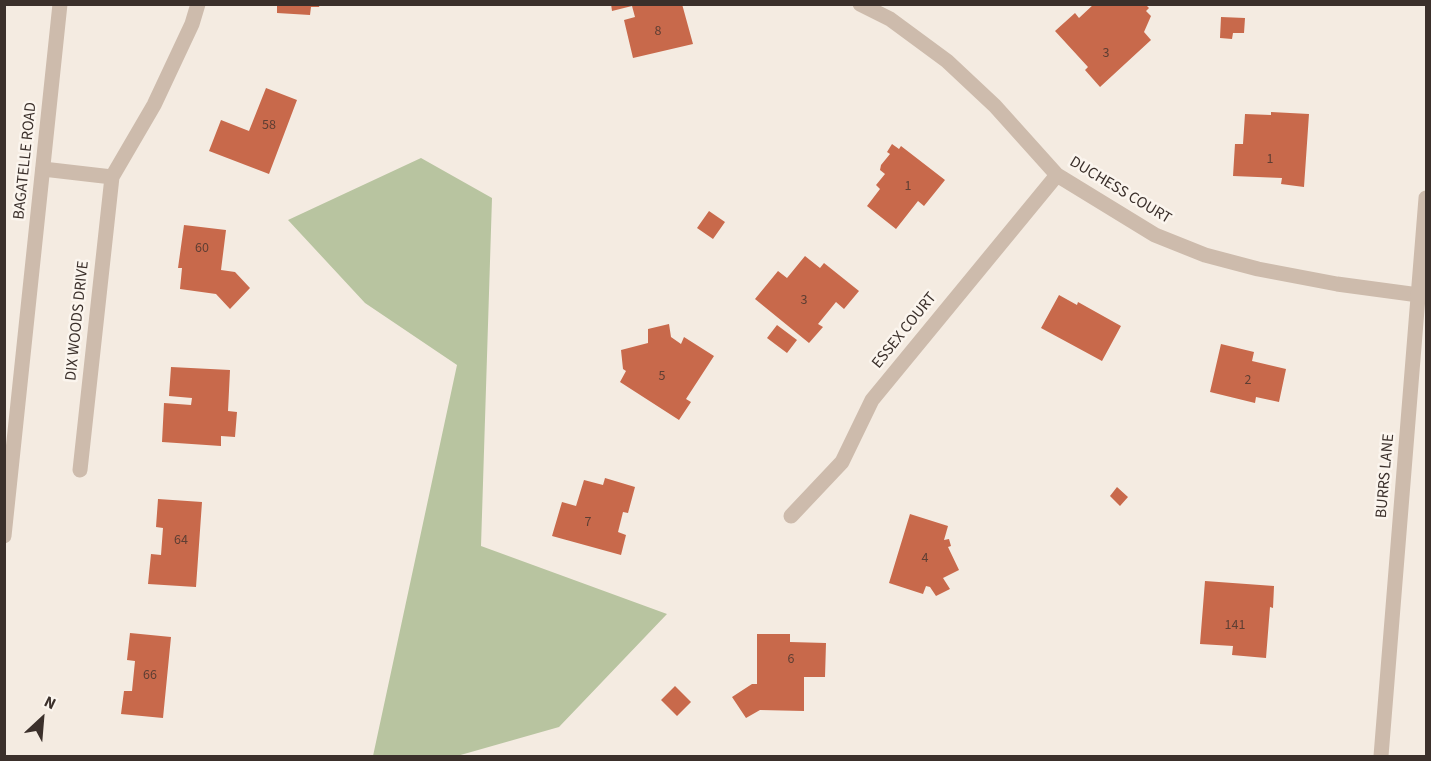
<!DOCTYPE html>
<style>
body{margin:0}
#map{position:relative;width:1431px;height:761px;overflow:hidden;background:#f4ebe1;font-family:"Source Sans 3",sans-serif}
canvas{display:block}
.frame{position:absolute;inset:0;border:6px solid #3b302b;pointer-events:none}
.north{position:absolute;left:12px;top:689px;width:60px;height:60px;-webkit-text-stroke:4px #fbf5ee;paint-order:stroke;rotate:26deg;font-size:16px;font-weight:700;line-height:24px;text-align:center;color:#3b302b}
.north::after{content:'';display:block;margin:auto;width:21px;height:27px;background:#3b302b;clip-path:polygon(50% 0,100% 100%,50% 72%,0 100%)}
</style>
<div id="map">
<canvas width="1431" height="761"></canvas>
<div class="frame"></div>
<div class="north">N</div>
</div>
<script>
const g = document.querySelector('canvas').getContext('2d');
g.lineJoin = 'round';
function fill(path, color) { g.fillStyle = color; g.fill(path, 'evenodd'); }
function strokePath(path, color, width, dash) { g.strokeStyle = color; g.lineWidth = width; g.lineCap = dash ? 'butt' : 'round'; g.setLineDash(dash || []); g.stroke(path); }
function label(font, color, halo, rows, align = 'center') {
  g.font = font + ' "Source Sans 3",sans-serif'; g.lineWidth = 5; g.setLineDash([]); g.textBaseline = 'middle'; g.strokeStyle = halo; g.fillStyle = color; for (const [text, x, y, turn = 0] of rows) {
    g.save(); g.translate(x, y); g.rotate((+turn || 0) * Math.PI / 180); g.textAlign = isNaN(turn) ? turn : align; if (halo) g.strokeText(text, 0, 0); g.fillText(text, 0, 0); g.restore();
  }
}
const green = new Path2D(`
 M 421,158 L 492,198 L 481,546 L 667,614 L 559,727 L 457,756 L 373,756 L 457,365 L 365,303 L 288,220 Z`);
const building = new Path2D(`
 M 277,4 L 320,4 L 319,7 L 311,7 L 310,15 L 277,13 Z
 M 611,4 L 682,4 L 693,44 L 633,58 L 624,20 L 635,17 L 632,6 L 612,11 Z
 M 1094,4 L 1145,4 L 1149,8 L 1146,11 L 1151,16 L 1144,32 L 1151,40 L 1100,87 L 1085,70 L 1088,67 L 1055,31 L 1075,13 L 1079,18 Z
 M 1221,17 L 1245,18 L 1244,33 L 1233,33 L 1232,39 L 1220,38 Z
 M 266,88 L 297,100 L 269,174 L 209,151 L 221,120 L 249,131 Z
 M 1271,112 L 1309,114 L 1304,187 L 1281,184 L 1282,178 L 1233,176 L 1235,144 L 1243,144 L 1245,114 L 1271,115 Z
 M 892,144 L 899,149 L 901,146 L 945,180 L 924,206 L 918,201 L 896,229 L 867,206 L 880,189 L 876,185 L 885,174 L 880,170 L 881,165 L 890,154 L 887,152 Z
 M 709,211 L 725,222 L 713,239 L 697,228 Z
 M 184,225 L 226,230 L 221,270 L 235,272 L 250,288 L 230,309 L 216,294 L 180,289 L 182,268 L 178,268 Z
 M 805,256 L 820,268 L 824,263 L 859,291 L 844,309 L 836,302 L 818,324 L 823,327 L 809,343 L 755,299 L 778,271 L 787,278 Z
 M 1059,295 L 1077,305 L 1078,302 L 1121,326 L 1102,361 L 1041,328 Z
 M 669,324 L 671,337 L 681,344 L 684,337 L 714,356 L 686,399 L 691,402 L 679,420 L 620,382 L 626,371 L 623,369 L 621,350 L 648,343 L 648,329 Z
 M 777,325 L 797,340 L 787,353 L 767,338 Z
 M 1221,344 L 1254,352 L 1252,361 L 1286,369 L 1279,402 L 1256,397 L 1255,403 L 1210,392 Z
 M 171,367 L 230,370 L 228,411 L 237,412 L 235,437 L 221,436 L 221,446 L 162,442 L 164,403 L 191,405 L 192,398 L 169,396 Z
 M 605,478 L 635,487 L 628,513 L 623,512 L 618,532 L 626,535 L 621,555 L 552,536 L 562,502 L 576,506 L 584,480 L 603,485 Z
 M 1117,487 L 1128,497 L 1120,506 L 1110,496 Z
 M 158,499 L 202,502 L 196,587 L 148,584 L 151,554 L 161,555 L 163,528 L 156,527 Z
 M 910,514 L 948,526 L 944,540 L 949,539 L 951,546 L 948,547 L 959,570 L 943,578 L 950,589 L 936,596 L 930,587 L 926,586 L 923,594 L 889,583 Z
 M 1205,581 L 1274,586 L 1273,608 L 1270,607 L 1266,658 L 1232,655 L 1233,646 L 1200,644 Z
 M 130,633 L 171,637 L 163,718 L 121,714 L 124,691 L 132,691 L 135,661 L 127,660 Z
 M 757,634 L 790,634 L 790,642 L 826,643 L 825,677 L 804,677 L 804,711 L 760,710 L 746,718 L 732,697 L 752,684 L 757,684 Z
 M 675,686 L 691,702 L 677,716 L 661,700 Z`);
const minor = new Path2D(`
 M 860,4 L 890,19 L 947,61 L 995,106 L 1057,175 L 1155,235 L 1205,255 L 1258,269 L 1337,284 L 1426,296
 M 43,169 L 112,177
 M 80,470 L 112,177 L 154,105 L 192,24 L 198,4
 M 791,516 L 842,462 L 872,400 L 1057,175`);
const tertiary = new Path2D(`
 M 4,536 L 60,4
 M 1381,756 L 1426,198`);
const numberNames = [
 ["8",658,32],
 ["3",1106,54],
 ["58",269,126],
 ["1",1270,160],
 ["1",908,187],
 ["60",202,249],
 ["3",804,301],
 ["5",662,377],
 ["2",1248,381],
 ["7",588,523],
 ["64",181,541],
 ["4",925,559],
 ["141",1235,626],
 ["6",791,660],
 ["66",150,676]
];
const streetNames = [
 ["BAGATELLE ROAD",26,161,-84],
 ["DUCHESS COURT",1120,191,31],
 ["DIX WOODS DRIVE",78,321,-84],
 ["ESSEX COURT",905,331,-51],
 ["BURRS LANE",1386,476,-85]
];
fill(green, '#b8c4a0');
fill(building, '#c8694b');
strokePath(minor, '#cdbbac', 15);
strokePath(tertiary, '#cdbbac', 15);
label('14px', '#5e3e33', null, numberNames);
label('16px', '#3b302b', '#fbf5ee', streetNames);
</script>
